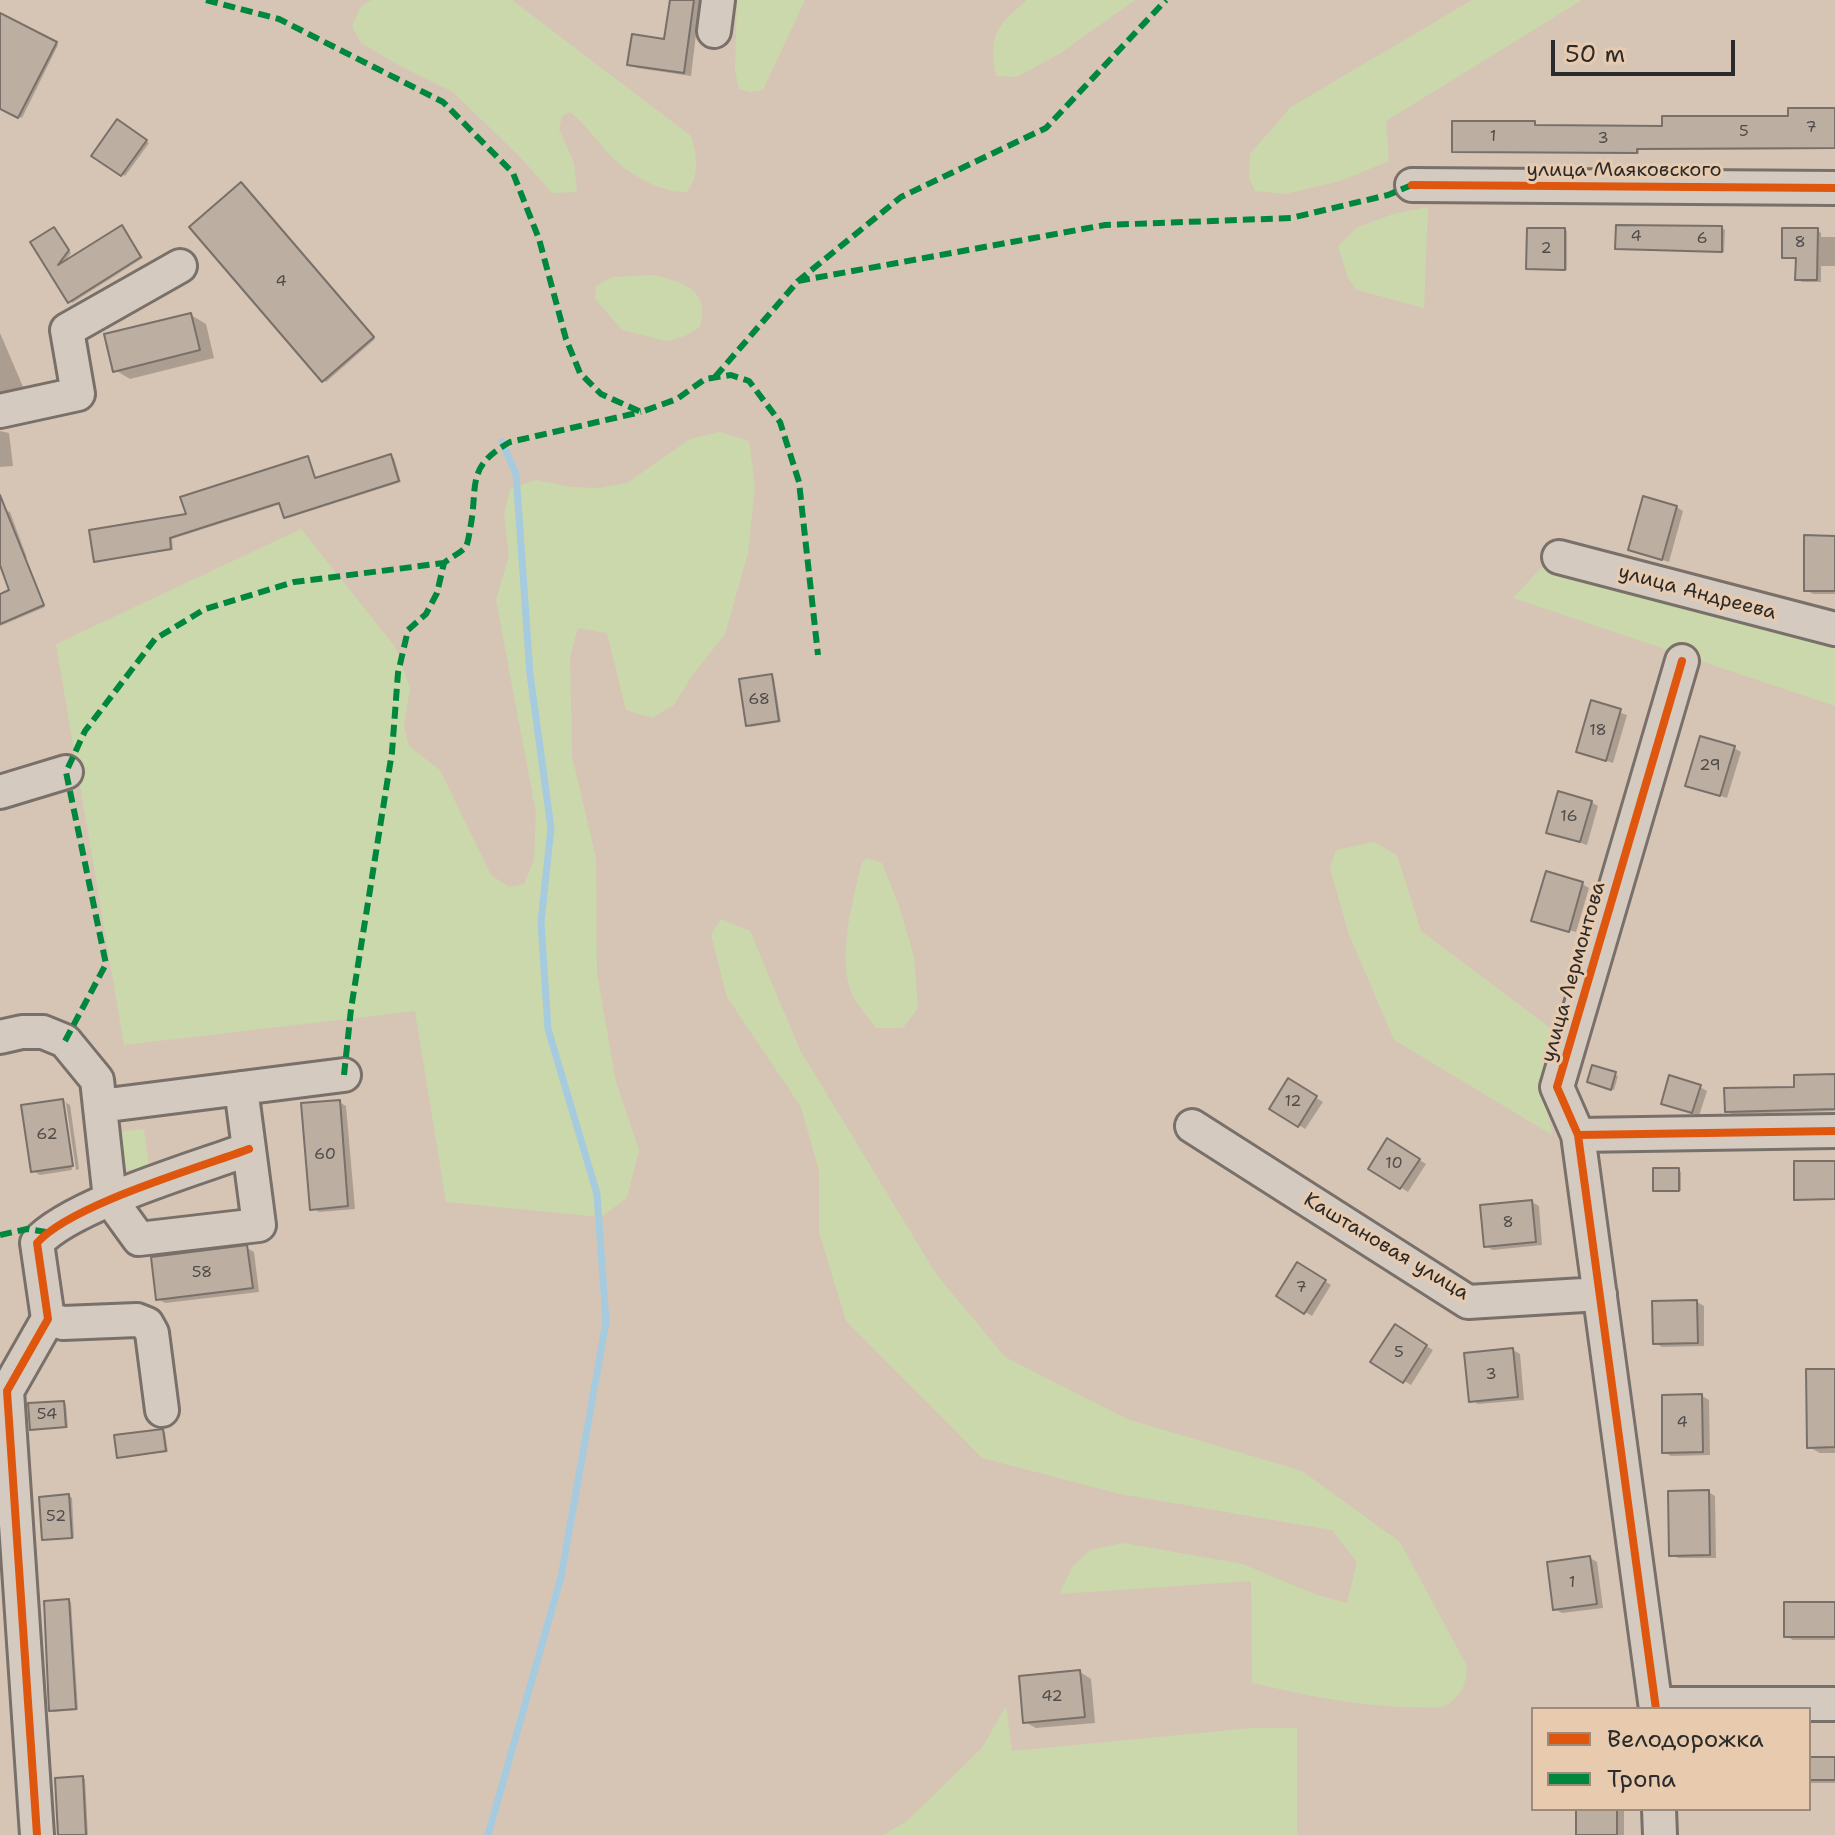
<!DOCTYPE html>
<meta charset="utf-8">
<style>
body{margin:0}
#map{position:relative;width:1835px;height:1835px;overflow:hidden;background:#d6c5b5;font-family:"Shantell Sans",sans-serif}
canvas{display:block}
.legend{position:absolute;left:1531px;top:1707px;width:280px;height:104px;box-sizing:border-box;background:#e8cbaf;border:2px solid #9c8b7a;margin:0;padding:10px 14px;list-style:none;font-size:24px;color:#2b2b2b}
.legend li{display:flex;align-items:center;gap:16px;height:40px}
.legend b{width:40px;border:2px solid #9c8b7a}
.scale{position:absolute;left:1551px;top:40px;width:184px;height:36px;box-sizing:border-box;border:4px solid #2b2b2b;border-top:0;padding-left:10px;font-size:24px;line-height:28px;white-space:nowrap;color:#2b2b2b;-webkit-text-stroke:6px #e8cbaf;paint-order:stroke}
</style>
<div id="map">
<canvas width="1835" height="1835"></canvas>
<ul class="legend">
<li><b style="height:10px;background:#df570e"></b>Велодорожка</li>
<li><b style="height:10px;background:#00873e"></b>Тропа</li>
</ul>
<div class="scale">50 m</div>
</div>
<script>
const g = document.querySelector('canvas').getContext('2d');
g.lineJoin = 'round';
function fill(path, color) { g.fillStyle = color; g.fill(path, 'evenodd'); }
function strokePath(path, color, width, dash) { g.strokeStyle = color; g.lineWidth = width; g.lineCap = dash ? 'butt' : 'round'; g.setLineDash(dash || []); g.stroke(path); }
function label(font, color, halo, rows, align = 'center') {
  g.font = font + ' "Shantell Sans",sans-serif'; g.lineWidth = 6; g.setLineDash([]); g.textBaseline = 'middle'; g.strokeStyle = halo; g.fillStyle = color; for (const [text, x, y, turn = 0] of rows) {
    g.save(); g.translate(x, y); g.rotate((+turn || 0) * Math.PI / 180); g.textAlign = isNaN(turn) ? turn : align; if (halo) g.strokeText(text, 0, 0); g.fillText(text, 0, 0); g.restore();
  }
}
const green = new Path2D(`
 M 372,0 L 512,0 L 691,136 C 697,155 700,175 687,192 C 660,193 626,173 609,154 C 596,139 586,125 570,112 L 562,116 L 559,129 L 574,163 L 577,192 L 552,193 L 523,160 L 453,92 L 400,66 L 361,43 L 352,26 L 361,6 Z
 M 737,0 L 805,0 L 763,90 L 749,92 L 739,89 L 735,71 Z
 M 1027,0 L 1135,0 L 1059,54 L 1017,77 L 996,76 C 988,34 997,26 1027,0 Z
 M 1472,0 L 1582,0 L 1386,121 L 1389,161 L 1340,181 L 1285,194 L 1255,191 L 1249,178 L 1250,154 L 1291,107 Z
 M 1428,207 L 1424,308 L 1357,290 L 1348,278 L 1338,246 L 1356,228 L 1393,214 Z
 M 655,275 C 685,284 710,289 700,327 L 685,336 L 667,341 L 622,330 L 595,299 L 596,286 L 612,277 Z
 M 720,432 L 749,441 L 755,486 L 748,553 L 725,634 L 691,677 L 674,705 L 652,718 L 626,710 L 607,633 L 578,628 L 570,657 L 572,756 L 596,858 L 597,974 L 616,1082 L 639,1150 L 627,1198 L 601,1217 L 446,1202 L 415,1011 L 124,1045 L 56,644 L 301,529 L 396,648 L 410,688 L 404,726 L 409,746 L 440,770 L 491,875 L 509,887 L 524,884 L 534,860 L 536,813 L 496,600 L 509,556 L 504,515 L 510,489 L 536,480 L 571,487 L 599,488 L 627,483 L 690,439 Z
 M 1554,566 L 1835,648 L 1835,706 L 1513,598 L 1541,568 Z
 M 1374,842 L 1397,855 L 1421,931 L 1553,1030 C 1542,1074 1543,1091 1552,1135 L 1394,1040 L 1348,932 L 1330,868 L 1336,850 Z
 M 867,858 L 882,863 L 900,909 L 914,957 L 918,1008 L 903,1028 L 876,1028 C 869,1018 859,1008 854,998 C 835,962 853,899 862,862 Z
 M 721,919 L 750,931 L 800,1050 L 936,1274 L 1005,1357 L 1127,1419 L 1302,1471 L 1400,1542 L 1467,1666 C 1467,1683 1461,1698 1444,1706 C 1437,1709 1426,1707 1419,1707 C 1363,1708 1306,1695 1252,1683 L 1251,1581 L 1059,1594 L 1073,1566 L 1090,1550 L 1123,1543 L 1243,1564 L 1314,1594 L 1347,1603 L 1357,1562 L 1332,1530 L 1120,1494 L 982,1458 L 846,1321 L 819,1232 L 819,1171 L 801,1107 L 727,997 L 711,935 Z
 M 144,1129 L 149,1168 L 121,1171 L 117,1132 Z
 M 1006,1706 L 1012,1751 L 1252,1728 L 1297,1728 L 1297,1835 L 884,1835 L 908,1820 L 982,1748 Z`);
const shadow = new Path2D(`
 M 671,0 L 700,0 L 691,76 L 637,68 L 630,64 L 666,41 Z
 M 0,16 L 58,45 L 22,118 L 0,107 Z
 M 1835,110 L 1835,149 L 1639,150 L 1639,154 L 1454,151 L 1534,123 L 1537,127 L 1664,128 L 1790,118 Z
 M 118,122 L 149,143 L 125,176 L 94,155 Z
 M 244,186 L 375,339 L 326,382 L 323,380 Z
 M 1722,228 L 1725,230 L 1724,252 L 1617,248 Z
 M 54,229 L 71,253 L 62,265 L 124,229 L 143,258 L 72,303 L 33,243 Z
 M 1565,230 L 1567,231 L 1567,270 L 1528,268 Z
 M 1817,230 L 1821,233 L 1821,237 L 1835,237 L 1835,266 L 1821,266 L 1821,282 L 1802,282 L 1797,279 L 1798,260 L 1784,257 Z
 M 191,315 L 206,324 L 214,358 L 130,379 L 115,370 Z
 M 0,333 L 24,389 L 0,397 Z
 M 0,431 L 9,433 L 13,466 L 0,467 Z
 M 391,456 L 394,458 L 401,482 L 288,518 L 281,504 L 172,539 L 173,550 L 96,561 L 308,459 L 317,480 Z
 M 1676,507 L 1683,511 L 1669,562 L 1630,549 Z
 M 7,511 L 10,512 L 27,558 L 25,559 L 45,607 L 0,626 L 0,596 L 12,591 L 0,559 L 0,513 Z
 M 1835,538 L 1835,594 L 1813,594 L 1806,590 Z
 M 772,676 L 774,678 L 781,722 L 750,727 L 748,725 Z
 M 1592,703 L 1627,715 L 1613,763 L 1578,751 Z
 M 1734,748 L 1741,752 L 1727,798 L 1688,785 Z
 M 1591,802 L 1598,806 L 1587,845 L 1548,832 Z
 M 1582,884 L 1589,888 L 1576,932 L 1538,921 Z
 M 1594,1067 L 1618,1076 L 1614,1090 L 1592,1083 Z
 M 1835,1076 L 1835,1111 L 1732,1114 L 1727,1111 Z
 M 1289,1081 L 1323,1102 L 1305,1129 L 1272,1108 Z
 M 1700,1087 L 1707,1091 L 1699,1116 L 1663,1103 Z
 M 63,1101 L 70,1105 L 79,1169 L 76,1170 L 66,1103 L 62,1103 L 72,1170 L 40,1175 L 33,1171 L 24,1107 Z
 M 339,1102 L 346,1106 L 355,1209 L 319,1212 L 312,1208 Z
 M 1388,1141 L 1426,1164 L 1408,1192 L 1371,1168 Z
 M 1678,1170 L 1681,1172 L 1681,1191 L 1655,1190 Z
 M 1532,1202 L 1539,1206 L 1542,1245 L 1493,1250 L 1486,1246 Z
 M 247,1248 L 254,1252 L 259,1292 L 165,1303 L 158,1299 Z
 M 1298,1264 L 1331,1285 L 1312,1316 L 1278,1295 Z
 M 1697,1302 L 1704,1306 L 1704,1346 L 1662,1347 L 1655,1343 Z
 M 1395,1327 L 1433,1350 L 1411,1385 L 1373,1362 Z
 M 1513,1350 L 1520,1354 L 1524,1400 L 1478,1404 L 1471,1400 Z
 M 1835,1371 L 1835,1453 L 1820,1453 L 1809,1447 Z
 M 1702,1396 L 1709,1400 L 1710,1455 L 1671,1456 L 1664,1452 Z
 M 63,1403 L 66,1404 L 68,1428 L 32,1429 Z
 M 163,1431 L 165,1432 L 168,1452 L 119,1457 Z
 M 1708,1492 L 1715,1496 L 1716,1558 L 1678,1558 L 1671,1554 Z
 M 69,1496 L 72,1498 L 74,1538 L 47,1540 L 44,1539 Z
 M 1590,1558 L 1597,1562 L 1603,1608 L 1562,1613 L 1555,1609 Z
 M 68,1601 L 71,1602 L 78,1710 L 53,1712 L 51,1710 Z
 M 1835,1604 L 1835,1640 L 1793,1640 L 1786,1636 Z
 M 1080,1672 L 1091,1679 L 1095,1723 L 1036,1728 L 1025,1722 Z
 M 1809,1759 L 1835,1759 L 1835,1783 L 1809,1783 Z
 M 82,1778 L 85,1779 L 88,1835 L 60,1835 Z
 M 1578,1809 L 1624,1809 L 1624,1835 L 1578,1835 Z`);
const stream = new Path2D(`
 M 488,1835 L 561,1577 L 606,1322 L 597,1194 L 548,1029 L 541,922 L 551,828 L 530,674 L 516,474 L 502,442`);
const building = new Path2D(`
 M 670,0 L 694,0 L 684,73 L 627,65 L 632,34 L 664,39 Z
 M 0,13 L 57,42 L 18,118 L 0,109 Z
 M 1788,108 L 1835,108 L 1835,148 L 1637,149 L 1637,153 L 1452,152 L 1452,121 L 1535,121 L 1535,125 L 1662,126 L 1662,116 L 1788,116 Z
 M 117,119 L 147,140 L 121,176 L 91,156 Z
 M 241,182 L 374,337 L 322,382 L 189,227 Z
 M 122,225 L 141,257 L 68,303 L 30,242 L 54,227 L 69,250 L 58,265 Z
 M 1616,225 L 1722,226 L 1722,252 L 1615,249 Z
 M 1527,228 L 1565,228 L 1565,270 L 1526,269 Z
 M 1782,228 L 1818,228 L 1817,280 L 1795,280 L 1796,258 L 1782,258 Z
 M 191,313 L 200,350 L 113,372 L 104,334 Z
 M 391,454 L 399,481 L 284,518 L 279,503 L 170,538 L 171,549 L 94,562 L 89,530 L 186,514 L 180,497 L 308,456 L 315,478 Z
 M 0,495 L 44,605 L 0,624 L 0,594 L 9,590 L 0,565 Z
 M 1643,496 L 1677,506 L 1662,560 L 1628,550 Z
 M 1804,535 L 1835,536 L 1835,591 L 1804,591 Z
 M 772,674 L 779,721 L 746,726 L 739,679 Z
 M 1591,700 L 1621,709 L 1606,761 L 1576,752 Z
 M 1700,736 L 1735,746 L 1720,796 L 1685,786 Z
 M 1558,791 L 1592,801 L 1580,842 L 1546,833 Z
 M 1546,871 L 1583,882 L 1569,932 L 1531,921 Z
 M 1592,1065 L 1616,1072 L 1611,1090 L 1587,1082 Z
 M 1835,1074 L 1835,1109 L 1725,1112 L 1724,1088 L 1794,1087 L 1794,1075 Z
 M 1669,1075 L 1701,1085 L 1692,1113 L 1661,1104 Z
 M 1288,1078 L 1317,1096 L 1298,1127 L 1269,1109 Z
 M 63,1099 L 73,1166 L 31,1172 L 21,1105 Z
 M 340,1100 L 348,1206 L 310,1210 L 301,1103 Z
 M 1387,1138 L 1420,1159 L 1400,1189 L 1368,1169 Z
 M 1794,1161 L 1835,1161 L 1835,1199 L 1794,1200 Z
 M 1653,1168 L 1679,1168 L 1679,1191 L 1653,1191 Z
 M 1532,1200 L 1536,1242 L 1484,1247 L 1480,1205 Z
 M 247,1245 L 253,1288 L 156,1300 L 151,1257 Z
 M 1297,1262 L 1326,1280 L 1304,1314 L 1276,1296 Z
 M 1697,1300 L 1698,1343 L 1653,1344 L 1652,1301 Z
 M 1395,1324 L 1427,1345 L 1403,1383 L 1370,1362 Z
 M 1513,1348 L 1518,1397 L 1469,1402 L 1464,1353 Z
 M 1806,1369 L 1835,1369 L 1835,1447 L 1807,1448 Z
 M 1702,1394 L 1703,1452 L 1662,1453 L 1662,1395 Z
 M 64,1401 L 66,1427 L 30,1430 L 28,1403 Z
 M 163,1429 L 166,1451 L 117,1458 L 114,1435 Z
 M 1709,1490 L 1710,1555 L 1669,1556 L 1668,1491 Z
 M 69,1494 L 72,1538 L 42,1540 L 39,1497 Z
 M 1590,1556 L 1597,1604 L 1553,1610 L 1547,1562 Z
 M 69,1599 L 76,1709 L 49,1711 L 44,1601 Z
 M 1784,1602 L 1835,1602 L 1835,1637 L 1784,1637 Z
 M 1080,1670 L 1085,1717 L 1023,1723 L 1019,1676 Z
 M 1809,1757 L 1835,1757 L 1835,1780 L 1809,1780 Z
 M 83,1776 L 86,1835 L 58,1835 L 55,1778 Z
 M 1576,1809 L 1617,1809 L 1617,1835 L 1576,1835 Z`);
const minor = new Path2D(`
 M 714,31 L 718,0
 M 1412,185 L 1835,188
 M 0,411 L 78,394 L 67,330 L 180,266
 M 1559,557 L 1835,629
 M 1682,661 L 1557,1087 L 1578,1135 L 1835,1131
 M 0,792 L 66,772
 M 0,1037 L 22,1032 L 43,1032 L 65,1041 L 97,1080 L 110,1199 L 139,1239 L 259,1225 L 241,1088
 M 100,1106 L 344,1075
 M 1192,1126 L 1468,1302 L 1600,1294
 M 1578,1135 L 1656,1709
 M 48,1319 L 63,1323 L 137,1320 L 147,1324 L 152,1333 L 162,1410
 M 1656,1704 L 1835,1704
 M 1659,1809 L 1660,1835
 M 37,1835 L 7,1391 L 48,1319 L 37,1243 C 70,1205 198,1168 249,1149`);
const quiet = new Path2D(`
 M 206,0 L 279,19 L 443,102 L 513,173 L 539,239 L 566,339 L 580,373 L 601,394 L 641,412 L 677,399 L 705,379 L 731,375 L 749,381 L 780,422 L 799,482 L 818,655
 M 798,281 L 1105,225 L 1291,218 L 1388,195 L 1412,185
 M 715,377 L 798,281 L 901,197 L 1046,128 L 1166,0
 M 65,1041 L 106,964 L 66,772 L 85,731 L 155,639 L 205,609 L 294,582 L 444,563
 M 344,1075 L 351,1009 L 392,752 L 398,673 L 408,630 L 426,614 L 437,593 L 444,563 C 450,558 460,553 465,548 C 468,544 469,535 470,529 C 479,486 464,468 510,442 L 641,412
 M 0,1235 L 27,1229 L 46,1232`);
const cycleway = new Path2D(`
 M 1412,185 L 1835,188
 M 1682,661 L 1557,1087 L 1578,1135 L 1835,1131
 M 1578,1135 L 1656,1709
 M 37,1835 L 7,1391 L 48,1319 L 37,1243 C 70,1205 198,1168 249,1149`);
const numberNames = [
 ["7",1811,128],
 ["5",1744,132],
 ["1",1493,137],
 ["3",1603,139],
 ["4",1636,237],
 ["6",1702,239],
 ["8",1800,243],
 ["2",1546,249],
 ["4",281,282],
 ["68",759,700],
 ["18",1598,731],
 ["29",1710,766],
 ["16",1569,817],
 ["12",1293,1102],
 ["62",47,1135],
 ["60",325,1155],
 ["10",1394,1164],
 ["8",1508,1223],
 ["58",202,1273],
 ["7",1301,1288],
 ["5",1399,1353],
 ["3",1491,1375],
 ["54",47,1415],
 ["4",1682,1423],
 ["52",56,1517],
 ["1",1572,1583],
 ["42",1052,1697]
];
const streetNames = [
 ["улица Маяковского",1624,171],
 ["улица Андреева",1697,593,15],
 ["улица Лермонтова",1574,972,-74],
 ["Каштановая улица",1386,1247,31]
];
fill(green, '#cbd8ab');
fill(shadow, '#0003');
strokePath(stream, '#a6cbdf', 7);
fill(building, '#bcaea1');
strokePath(building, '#787069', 2);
strokePath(minor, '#787069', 38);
strokePath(minor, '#d5cac0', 32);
strokePath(quiet, '#00873e', 6, [12, 6]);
strokePath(cycleway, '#df570e', 8);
label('16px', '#504c49', null, numberNames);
label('20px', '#2b2b2b', '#e8cbaf', streetNames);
</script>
